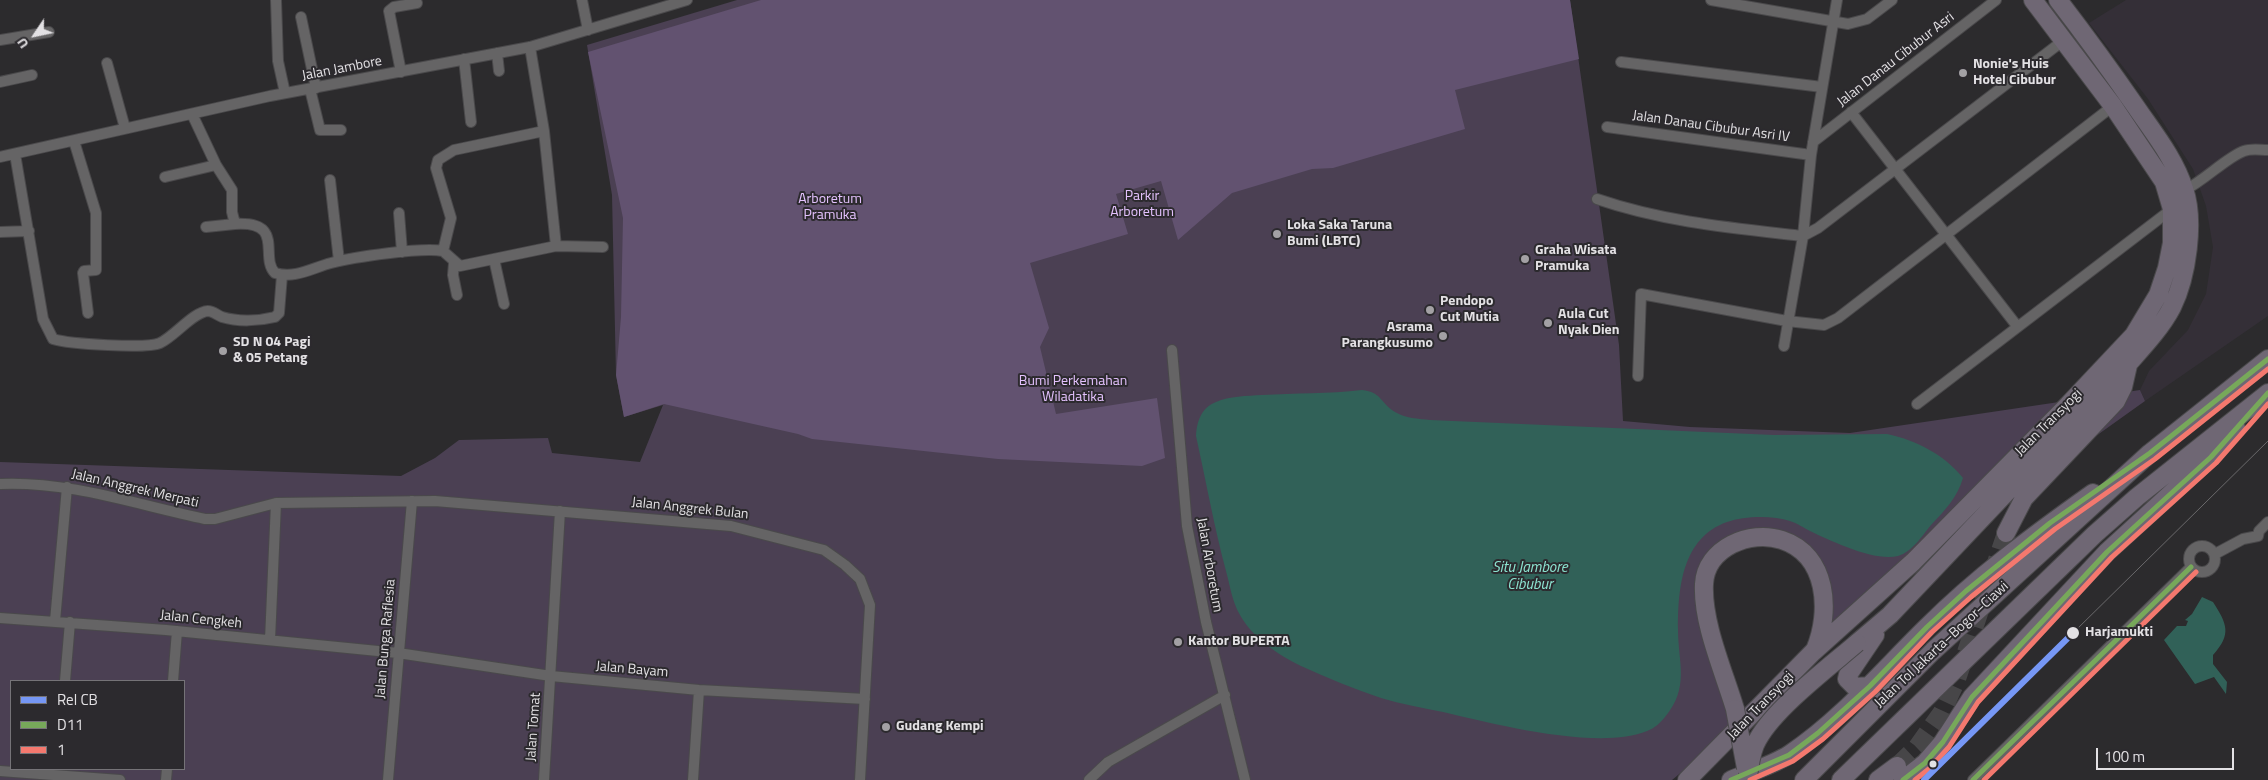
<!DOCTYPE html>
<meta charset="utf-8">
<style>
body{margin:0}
#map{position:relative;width:2268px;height:780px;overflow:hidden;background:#2c2b2d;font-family:"Titillium Web",sans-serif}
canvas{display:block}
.legend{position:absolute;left:10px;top:680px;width:175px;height:90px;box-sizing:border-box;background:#2c2a2e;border:1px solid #757377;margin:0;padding:6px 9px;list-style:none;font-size:15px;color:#e3e1e4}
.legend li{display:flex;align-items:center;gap:10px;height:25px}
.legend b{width:25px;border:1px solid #757377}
.north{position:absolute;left:10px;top:10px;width:50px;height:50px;-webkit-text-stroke:4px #2c2a2e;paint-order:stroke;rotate:236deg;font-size:14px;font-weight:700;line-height:20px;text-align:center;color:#e3e1e4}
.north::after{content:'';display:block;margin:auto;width:18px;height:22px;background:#e3e1e4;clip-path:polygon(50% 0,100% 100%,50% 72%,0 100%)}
.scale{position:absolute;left:2096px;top:748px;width:138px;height:22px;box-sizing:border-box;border:2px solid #e3e1e4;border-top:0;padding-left:6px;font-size:15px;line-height:18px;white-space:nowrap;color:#e3e1e4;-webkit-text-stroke:4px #2c2a2e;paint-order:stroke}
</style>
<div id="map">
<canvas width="2268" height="780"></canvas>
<ul class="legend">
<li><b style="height:6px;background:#7697f5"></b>Rel CB</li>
<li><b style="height:6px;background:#77a85a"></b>D11</li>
<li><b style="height:6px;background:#f4786e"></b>1</li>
</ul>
<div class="north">U</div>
<div class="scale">100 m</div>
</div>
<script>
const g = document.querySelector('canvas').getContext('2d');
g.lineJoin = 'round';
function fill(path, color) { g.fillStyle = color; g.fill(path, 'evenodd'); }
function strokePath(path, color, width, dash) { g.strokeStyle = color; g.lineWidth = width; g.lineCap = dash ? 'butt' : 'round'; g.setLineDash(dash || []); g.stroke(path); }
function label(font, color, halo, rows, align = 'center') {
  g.font = font + ' "Titillium Web",sans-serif'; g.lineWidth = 4; g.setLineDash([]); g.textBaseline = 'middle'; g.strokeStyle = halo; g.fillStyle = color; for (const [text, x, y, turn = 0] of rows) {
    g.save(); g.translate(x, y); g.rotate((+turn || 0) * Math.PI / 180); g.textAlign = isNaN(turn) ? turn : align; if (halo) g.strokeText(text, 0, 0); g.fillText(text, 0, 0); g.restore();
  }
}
const built = new Path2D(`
 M 2126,0 L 2268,0 L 2268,316 L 2145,401 L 2140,390 L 2149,371 L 2188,330 L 2206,294 L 2213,247 L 2206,206 L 2193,169 L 2148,99 L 2089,23 Z`);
const green = new Path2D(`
 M 737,0 L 1570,0 L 1619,345 L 1623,421 L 1690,427 L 1850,433 L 2140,390 L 2145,401 L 1890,583 L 1822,645 L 1818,568 L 1757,535 L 1704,566 L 1727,702 L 1730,732 L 1672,780 L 0,780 L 0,462 L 401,476 L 435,458 L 459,440 L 548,438 L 552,453 L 640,462 L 663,405 L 624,417 L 616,375 L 612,195 L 587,45 ZM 11,681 L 184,681 L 184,769 L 11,769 Z`);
const forest = new Path2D(`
 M 761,0 L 1570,0 L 1579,59 L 1455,90 L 1465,129 L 1333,168 L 1312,169 L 1232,193 L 1178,240 L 1161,181 L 1116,194 L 1128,234 L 1030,263 L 1049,328 L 1040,347 L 1056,414 L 1157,398 L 1165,458 L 1142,466 L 998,459 L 812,439 L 798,434 L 664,404 L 624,417 L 616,375 L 621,317 L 623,218 L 588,52 Z`);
const water = new Path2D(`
 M 1362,390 C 1382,392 1380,403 1395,412 C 1405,418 1419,419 1430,420 L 1774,435 L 1887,434 C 1916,440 1945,455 1963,478 C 1957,498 1945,510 1931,525 C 1922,536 1912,552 1898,556 C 1875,562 1831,541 1810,531 C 1804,528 1797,523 1790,521 C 1772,515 1744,516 1727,522 C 1682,538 1678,588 1678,629 C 1678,663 1690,687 1665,717 C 1660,723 1655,728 1647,731 C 1599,751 1494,724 1443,712 C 1423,708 1401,704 1381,698 C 1355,689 1327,678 1301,666 C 1278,655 1252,637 1240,615 C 1232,602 1230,585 1226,571 C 1214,526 1206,481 1196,436 C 1197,421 1201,408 1216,402 C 1229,396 1247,396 1262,395 C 1295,393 1329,394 1362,390 Z
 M 2202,597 L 2213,602 C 2227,624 2232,634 2213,655 L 2213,664 L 2227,682 L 2226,694 L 2214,677 L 2195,684 L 2164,640 L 2177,626 L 2186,626 L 2188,621 L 2185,620 L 2192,614 Z`);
const highwayTunnel = new Path2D(`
 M 1897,766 L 1917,747 L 1942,712 L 1956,682 L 2006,533`);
const street = new Path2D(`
 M 276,0 L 278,61 L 285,93
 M 582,0 L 588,30
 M 1711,0 L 1848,24 L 1867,19 L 1892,0
 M 301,17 L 316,88
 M 0,40 L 49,32
 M 530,47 L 544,131 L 556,246
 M 497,53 L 499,71
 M 464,59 L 471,122
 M 1621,62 L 1822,87
 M 107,63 L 125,128
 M 401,72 L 389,11 L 394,7 L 417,3
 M 0,82 L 32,75
 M 310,89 L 320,130 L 341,130
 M 1851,112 L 2017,326
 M 192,114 L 216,165 L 232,190 L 232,212 L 235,224 C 286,221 259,257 275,273 C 295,279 312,268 331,263 C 354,257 422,247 443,251 L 460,266 L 556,246 L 603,247
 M 1607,127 L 1811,155
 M 74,141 L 96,213 L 96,270 L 84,271 L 83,273 L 88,313
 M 1813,142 L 1996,0
 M 15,154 L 43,319 L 53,339 C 69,344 147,349 160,343 C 175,336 193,312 208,311 C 213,311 217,315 222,317 C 238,322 259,321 275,317 L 279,313 L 282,275
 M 0,157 L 270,96 L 530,47 L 687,0
 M 165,177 L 216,165
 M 330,180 L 339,261
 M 2185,190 C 2205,180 2227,157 2244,151 C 2252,148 2260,150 2268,150
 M 1597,199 C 1664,222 1733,228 1803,236 L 1818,228 L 2064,40
 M 399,213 L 402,252
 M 206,227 L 235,224
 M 0,232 L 29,231
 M 443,251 L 451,218 L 436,168 L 438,160 L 454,150 L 544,131
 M 494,259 L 504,304
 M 454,263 L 453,275 L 457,295
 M 1784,346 L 1803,236 L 1811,155 L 1837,0
 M 1172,350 L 1187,526 L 1206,622 L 1245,780
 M 1638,376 L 1641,294 L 1787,321 L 1824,325 L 1838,318 L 2113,106
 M 1917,404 L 2172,209
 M 0,484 C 71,481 137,505 205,519 L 215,519 L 276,503 L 435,501 L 731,526 L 824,550 L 845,565 L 860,579 L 870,605 L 860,780
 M2189 559a13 13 0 1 1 26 0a13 13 0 1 1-26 0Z
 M 2215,554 L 2243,539 L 2258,536 L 2259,531 L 2268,522
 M 0,618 L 166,630 L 398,653 L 551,676 L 699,690 L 865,699
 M 55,621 L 67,487
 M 270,640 L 276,503
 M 65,681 L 70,622
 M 173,681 L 177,631
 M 0,771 L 120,780
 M 166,780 L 167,769
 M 388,780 L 412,501
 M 544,780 L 560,511
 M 693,780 L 699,690
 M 1089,780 L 1108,762 L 1225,695
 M 1973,780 L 2191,567`);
const highway = new Path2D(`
 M 2006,533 L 2024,498 L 2116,401 L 2123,387 L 2128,365
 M 1857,643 L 1890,615 L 2128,364 C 2143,347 2161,328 2172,307 C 2187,277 2195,221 2184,189 C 2175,159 2153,132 2136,107 C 2111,71 2085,35 2058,0
 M 1870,686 L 1855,687 L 1847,679 L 1848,675 L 1875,635
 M 1735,709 C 1724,672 1702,623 1704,584 C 1706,548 1750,529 1782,540 C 1828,555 1831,612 1815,650
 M 1687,780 L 1813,652 L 1913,562 L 2068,405 L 2134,335 L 2158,295 L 2167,268 L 2172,243 L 2172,209 L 2164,182 L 2113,106 L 2033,0
 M 1731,780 C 1750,772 1773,765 1790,754 C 1842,719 1883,670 1927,627 C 1977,577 2035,534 2093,493
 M 1804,780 L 1933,651 L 2150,453 L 2268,359
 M 1841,780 L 2095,534 L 2137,497 L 2268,393
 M 1878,780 L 1897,766
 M 1903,780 L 1925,763 L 1943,742 L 1972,697 L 2107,552 L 2211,457 L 2236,428`);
const tram = new Path2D(`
 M 2073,633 L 2268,441`);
const highwayBridge = new Path2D(`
 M 1735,709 L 1746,768
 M 1748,776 C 1750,764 1751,750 1758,739 C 1775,708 1829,667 1857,643`);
const bus1 = new Path2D(`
 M 1731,780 L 1789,755 L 1818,733 L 1870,686 L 1927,627 L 1966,591 L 2050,523 L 2150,453 L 2268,359
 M 1903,780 L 1925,763 L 1943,742 L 1972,697 L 2107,552 L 2211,457 L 2268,393
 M 1973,780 L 2191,567`);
const bus2 = new Path2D(`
 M 1750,780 L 1793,761 L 1823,739 L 1875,692 L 1932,632 L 1971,597 L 2055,529 L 2155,459 L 2268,369
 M 1915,780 L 1930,768 L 1949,747 L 1978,702 L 2112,557 L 2216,463 L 2268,404
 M 1984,780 L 2196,572`);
const rail1 = new Path2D(`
 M 1924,780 L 2073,633`);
const markers = [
 [1963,73,5,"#a3a1a4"],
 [1277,234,5,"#a3a1a4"],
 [1525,259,5,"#a3a1a4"],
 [1430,310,5,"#a3a1a4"],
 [1548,323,5,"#a3a1a4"],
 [1443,336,5,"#a3a1a4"],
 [223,351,5,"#a3a1a4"],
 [2073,633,7,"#e3e1e4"],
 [1178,642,5,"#a3a1a4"],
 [886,727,5,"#a3a1a4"],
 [1933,764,4.5,"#e3e1e4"]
];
const streetNames = [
 ["Jalan Danau Cibubur Asri",1896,60,-38],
 ["Jalan Jambore",342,69,-11],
 ["Jalan Danau Cibubur Asri IV",1711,127,8],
 ["Jalan Transyogi",2049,423,-45],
 ["Jalan Anggrek Merpati",135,489,13],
 ["Jalan Anggrek Bulan",690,509,6],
 ["Jalan Arboretum",1209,565,80],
 ["Jalan Cengkeh",201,620,6],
 ["Jalan Bunga Raflesia",386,639,-85],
 ["Jalan Tol Jakarta–Bogor–Ciawi",1942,645,-43],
 ["Jalan Bayam",632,670,5],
 ["Jalan Transyogi",1761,706,-46],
 ["Jalan Tomat",534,727,-86]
];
const poiNames = [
 ["Nonie's Huis",1973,65],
 ["Hotel Cibubur",1973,81],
 ["Loka Saka Taruna",1287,226],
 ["Bumi (LBTC)",1287,242],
 ["Graha Wisata",1535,251],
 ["Pramuka",1535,267],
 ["Pendopo",1440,302],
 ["Cut Mutia",1440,318],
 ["Aula Cut",1558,315],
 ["Nyak Dien",1558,331],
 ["Asrama",1433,328,"right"],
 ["Parangkusumo",1433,344,"right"],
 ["SD N 04 Pagi",233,343],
 ["& 05 Petang",233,359],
 ["Kantor BUPERTA",1188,642],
 ["Gudang Kempi",896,727]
];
const parkNames = [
 ["Parkir",1142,197],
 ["Arboretum",1142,213],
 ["Arboretum",830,200],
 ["Pramuka",830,216],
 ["Bumi Perkemahan",1073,382],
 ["Wiladatika",1073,398]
];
const stopNames = [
 ["Harjamukti",2085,633]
];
const waterNames = [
 ["Situ Jambore",1530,568],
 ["Cibubur",1530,585]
];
fill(built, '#342f37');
fill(green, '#4b4053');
fill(forest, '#625270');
fill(water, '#316158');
strokePath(highwayTunnel, '#474648', 18, [18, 9]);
strokePath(street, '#4a494b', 12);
strokePath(highway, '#4a494b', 20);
strokePath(street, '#656465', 10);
strokePath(highway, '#6f6774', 18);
strokePath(tram, '#6a696b', 1);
strokePath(highwayBridge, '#4a494b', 20, []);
strokePath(highwayBridge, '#6f6774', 18);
strokePath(bus1, '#77a85a', 5);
strokePath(bus2, '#f4786e', 5);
strokePath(rail1, '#7697f5', 6);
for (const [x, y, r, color] of markers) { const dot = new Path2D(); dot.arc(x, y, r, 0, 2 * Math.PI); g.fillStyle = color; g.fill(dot); strokePath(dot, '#2c2a2e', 2); }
label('14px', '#e3e1e4', '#2c2a2e', streetNames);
label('bold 14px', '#e3e1e4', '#2c2a2e', poiNames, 'left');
label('14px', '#e4c2fe', '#2c2a2e', parkNames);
label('bold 14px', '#e3e1e4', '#2c2a2e', stopNames, 'left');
label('italic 15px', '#8de5d2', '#2c2a2e', waterNames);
</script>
